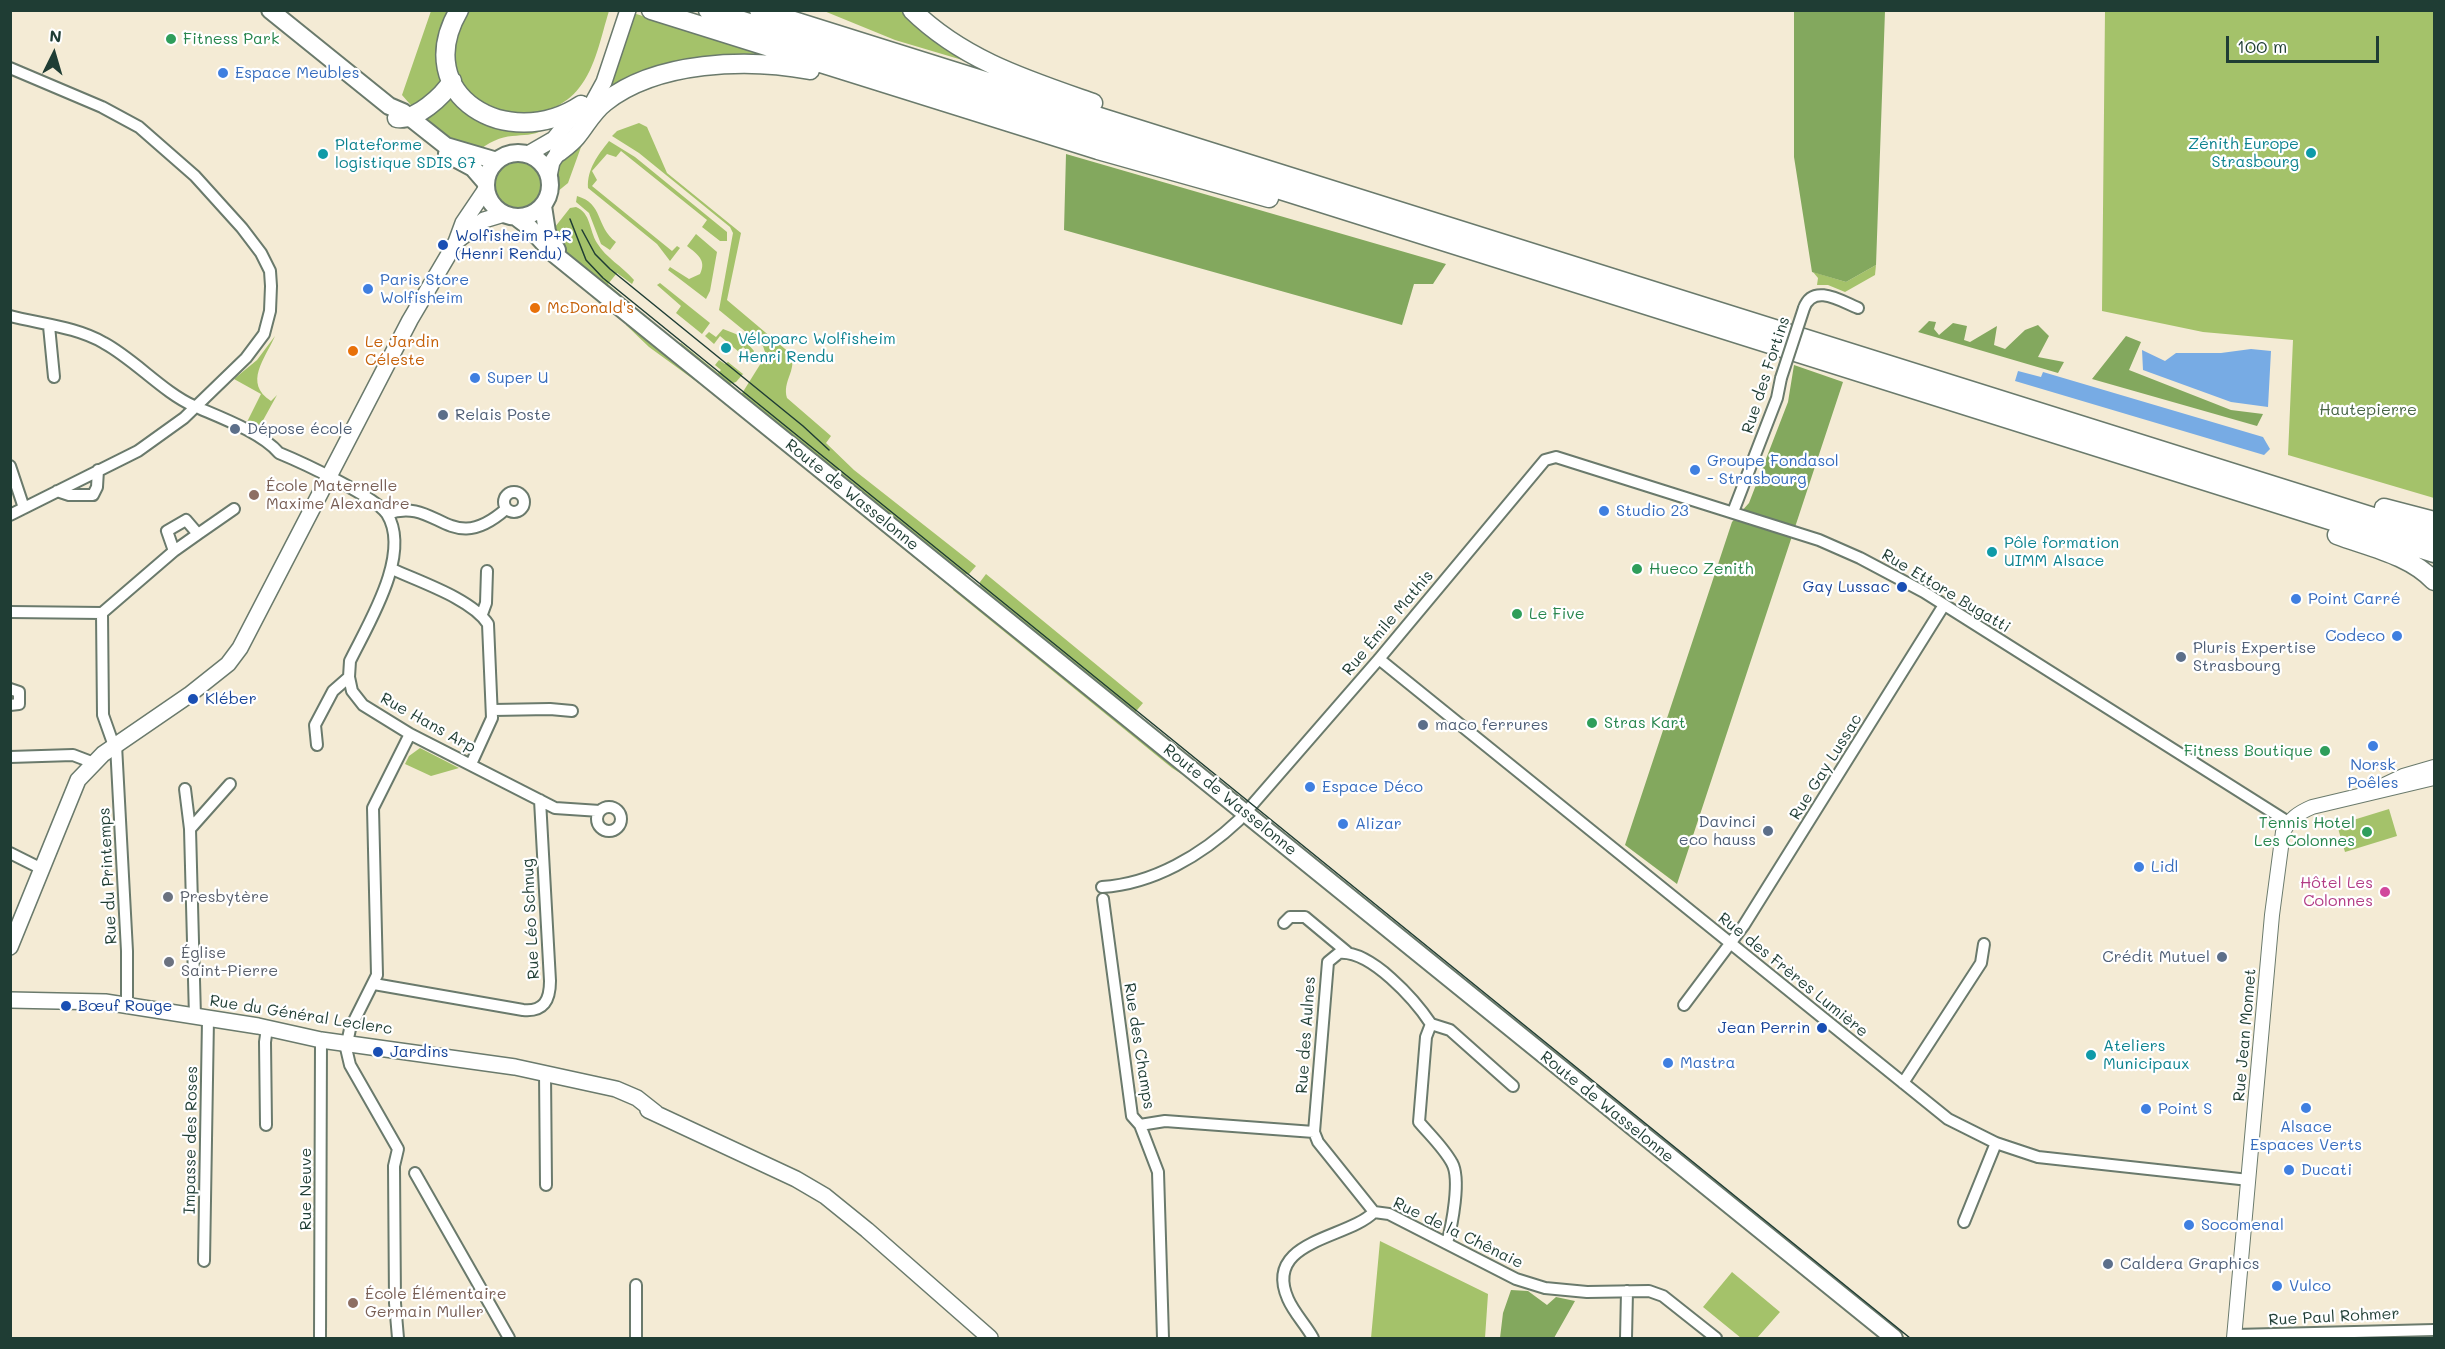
<!DOCTYPE html>
<meta charset="utf-8">
<style>
body{margin:0}
#map{position:relative;width:2445px;height:1349px;overflow:hidden;background:#f4ebd5;font-family:Mali,sans-serif}
canvas{display:block}
.frame{position:absolute;inset:0;border:12px solid #1f3d34;pointer-events:none}
.north{position:absolute;left:24px;top:24px;width:60px;height:60px;-webkit-text-stroke:4px #fff;paint-order:stroke;rotate:5deg;font-size:16px;font-weight:700;line-height:24px;text-align:center;color:#1f3d34}
.north::after{content:'';display:block;margin:auto;width:21px;height:27px;background:#1f3d34;clip-path:polygon(50% 0,100% 100%,50% 72%,0 100%)}
.scale{position:absolute;left:2226px;top:36px;width:153px;height:27px;box-sizing:border-box;border:3px solid #1f3d34;border-top:0;padding-left:8px;font-size:18px;line-height:21px;white-space:nowrap;color:#1f3d34;-webkit-text-stroke:4px #fff;paint-order:stroke}
</style>
<div id="map">
<canvas width="2445" height="1349"></canvas>
<div class="frame"></div>
<div class="north">N</div>
<div class="scale">100 m</div>
</div>
<script>
const g = document.querySelector('canvas').getContext('2d');
g.lineJoin = 'round';
function fill(path, color) { g.fillStyle = color; g.fill(path, 'evenodd'); }
function strokePath(path, color, width, dash) { g.strokeStyle = color; g.lineWidth = width; g.lineCap = dash ? 'butt' : 'round'; g.setLineDash(dash || []); g.stroke(path); }
function label(font, color, halo, rows, align = 'center') {
  g.font = font + ' Mali,sans-serif'; g.lineWidth = 4.5; g.setLineDash([]); g.textBaseline = 'middle'; g.strokeStyle = halo; g.fillStyle = color; for (const [text, x, y, turn = 0] of rows) {
    g.save(); g.translate(x, y); g.rotate((+turn || 0) * Math.PI / 180); g.textAlign = isNaN(turn) ? turn : align; if (halo) g.strokeText(text, 0, 0); g.fillText(text, 0, 0); g.restore();
  }
}
const green = new Path2D(`
 M 431,11 L 452,11 L 443,35 L 465,108 L 546,128 C 528,142 507,127 480,150 C 443,138 427,124 402,95 Z
 M 467,11 L 609,11 C 601,36 596,67 579,88 C 541,137 446,113 453,45 C 455,34 463,21 467,11 Z
 M 824,11 L 907,11 L 969,62 L 895,40 Z
 M 2105,11 L 2434,11 L 2434,498 L 2288,455 L 2293,340 L 2203,332 L 2102,311 Z
 M 633,13 L 782,59 L 718,57 L 593,113 Z
 M 639,123 L 647,127 L 667,173 L 741,233 L 727,300 L 791,354 C 797,371 782,381 787,398 L 831,436 L 826,443 L 854,470 L 976,566 L 969,574 L 961,575 L 741,395 L 766,355 L 763,346 L 719,310 L 733,233 L 730,227 L 639,153 L 612,136 L 617,131 Z
 M 585,136 L 568,183 L 557,192 L 557,162 Z
 M 609,141 L 635,157 L 727,232 L 727,241 L 720,241 L 702,227 L 707,220 L 621,151 L 616,157 L 607,154 L 592,171 L 597,180 L 592,186 L 672,251 L 677,246 L 680,248 L 670,261 L 657,244 L 588,188 C 587,169 598,155 609,141 Z
 M493 185a25 25 0 1 1 50 0a25 25 0 1 1-50 0Z
 M 577,196 C 604,204 595,226 616,242 L 610,250 L 601,244 L 589,213 L 576,202 Z
 M 576,207 C 591,213 589,230 597,243 C 606,258 622,266 634,280 L 632,284 L 617,273 L 608,284 L 622,296 L 619,300 L 569,259 L 551,232 L 570,208 Z
 M 696,234 L 717,252 L 710,291 L 706,299 L 668,270 L 670,267 L 689,279 L 700,274 C 707,260 697,254 687,246 Z
 M 1876,265 L 1875,275 L 1845,292 L 1828,285 L 1817,285 L 1818,278 L 1813,272 L 1846,282 Z
 M 660,283 L 710,323 L 702,334 L 676,313 L 681,306 L 657,285 Z
 M 629,321 L 951,583 L 949,586 L 708,390 L 649,347 L 626,325 Z
 M 723,329 L 741,336 L 754,351 L 753,356 L 743,347 L 739,352 L 720,336 L 714,344 L 705,336 L 709,332 L 716,337 Z
 M 275,336 C 265,359 243,383 271,401 L 277,395 L 261,424 L 267,427 L 264,434 L 246,424 L 261,394 L 234,379 L 257,360 Z
 M 681,343 L 718,373 L 721,370 L 715,365 L 719,360 L 725,364 L 728,362 L 743,374 L 736,382 L 727,385 L 678,347 Z
 M 986,574 L 1143,703 L 1132,716 L 980,590 L 980,582 Z
 M 955,586 L 1185,773 L 1183,775 L 1172,768 L 953,590 Z
 M 420,748 L 459,768 L 431,776 L 405,764 L 409,756 Z
 M 2389,809 L 2397,836 L 2345,852 L 2337,825 Z
 M 1380,1241 L 1488,1294 L 1485,1338 L 1371,1338 Z
 M 1732,1272 L 1780,1312 L 1757,1338 L 1741,1338 L 1703,1307 Z`);
const forest = new Path2D(`
 M 1794,11 L 1885,11 L 1876,265 L 1846,282 L 1812,272 L 1794,157 Z
 M 1066,154 L 1446,264 L 1433,284 L 1414,284 L 1402,325 L 1064,230 Z
 M 1929,321 L 1936,322 L 1934,329 L 1939,335 L 1953,323 L 1967,326 L 1964,340 L 1970,342 L 1997,326 L 1994,345 L 2005,349 L 2025,330 L 2038,325 L 2049,336 L 2038,357 L 2064,362 L 2058,373 L 1918,332 Z
 M 2126,336 L 2141,342 L 2129,370 L 2231,410 L 2263,414 L 2257,426 L 2092,379 Z
 M 1794,365 L 1843,382 L 1677,884 L 1625,845 L 1732,522 L 1749,503 L 1788,402 Z
 M 1511,1290 L 1528,1291 L 1547,1305 L 1556,1297 L 1575,1301 L 1554,1338 L 1500,1338 L 1503,1313 Z`);
const water = new Path2D(`
 M 2251,349 L 2271,351 L 2268,407 L 2231,402 L 2143,370 L 2142,350 L 2165,361 L 2176,353 L 2221,353 Z
 M 2018,371 L 2041,377 L 2043,372 L 2263,437 L 2270,449 L 2264,455 L 2015,381 Z`);
const minor = new Path2D(`
 M 10,68 L 102,107 L 139,127 L 195,176 L 242,228 L 261,253 L 270,271 L 271,286 L 270,311 L 264,334 L 246,358 L 184,418 L 138,451 L 10,515
 M 1804,308 C 1813,283 1841,301 1858,308
 M 10,316 C 41,324 77,327 104,343 C 134,359 164,393 194,406 C 219,417 261,432 279,453 C 301,462 376,497 387,514 C 412,554 368,624 350,661 L 349,677 L 352,691 L 363,705 L 410,734 L 555,808 L 600,811
 M 49,326 L 54,377
 M 10,466 L 24,508
 M 57,491 L 69,495 L 93,495 L 97,487 L 98,470
 M504 502a10 10 0 1 1 20 0a10 10 0 1 1-20 0Z
 M 1733,512 L 1777,398 L 1781,378
 M 387,514 C 438,495 449,559 506,509
 M 198,534 L 234,509
 M 392,569 C 420,582 472,599 488,624 L 492,718 L 471,764
 M 10,612 L 102,613 L 103,715 L 114,746
 M 102,613 L 174,551 L 198,534 L 186,520 L 167,531 L 174,551
 M 482,614 L 486,603 L 487,571
 M 1379,659 L 1948,1119 L 1996,1143 L 2038,1157 L 2249,1180
 M 10,689 L 19,692 L 19,704 L 10,705
 M 493,710 L 550,709 L 572,711
 M 116,745 L 127,951 L 127,1006
 M 317,745 L 315,725 L 333,691 L 349,677
 M 10,757 L 73,755 L 94,763
 M 185,789 L 190,829 L 195,1017
 M597 819a12 12 0 1 1 24 0a12 12 0 1 1-24 0Z
 M 190,829 L 230,784
 M 10,853 L 42,869
 M 1102,887 C 1153,884 1202,855 1239,820 L 1379,659 L 1545,460 L 1556,457 L 1819,540 L 1860,558 L 1924,592 L 2288,822
 M 1103,899 L 1132,1116 L 1140,1125 L 1158,1172 L 1163,1338
 M 1284,923 L 1290,917 L 1305,917 L 1347,952
 M 374,984 L 523,1010 C 544,1012 550,1000 550,981 L 540,800
 M 1684,1005 L 1744,925 L 1944,605
 M 1431,1024 C 1415,1000 1371,950 1339,953 L 1328,962 L 1314,1132 L 1318,1142 L 1374,1212 L 1389,1214 L 1516,1279 L 1545,1288 L 1587,1292 L 1649,1291 L 1663,1296 L 1716,1338
 M 545,1072 L 546,1185
 M 1903,1083 L 1981,963 L 1984,944
 M 266,1125 L 265,1042 L 267,1028
 M 1140,1125 L 1165,1121 L 1314,1132
 M 415,1173 L 509,1338
 M 1964,1222 L 1996,1143
 M 1447,1243 C 1452,1225 1461,1179 1452,1163 C 1444,1148 1430,1135 1419,1122 L 1426,1037 L 1431,1024 L 1450,1030 L 1513,1086
 M 204,1261 L 208,1019
 M 636,1285 L 636,1338
 M 2235,1335 L 2434,1330
 M 320,1338 L 321,1040
 M 398,1338 L 395,1303 L 394,1166 L 398,1149 L 350,1065 L 346,1048 L 350,1029 L 377,975 L 373,808 L 410,734
 M 1313,1338 C 1306,1325 1294,1313 1288,1299 C 1262,1240 1348,1239 1374,1212
 M 1626,1338 L 1627,1291`);
const tertiary = new Path2D(`
 M 2384,785 L 2403,776 L 2434,767
 M 2234,1338 L 2272,915 L 2283,832 C 2290,819 2298,813 2312,807 L 2434,778`);
const secondary = new Path2D(`
 M 587,113 L 604,82 L 628,10
 M 528,154 L 554,139 L 582,104
 M 549,176 L 552,162 L 564,144
 M 458,240 L 484,220 L 504,214
 M 10,947 L 78,780 L 103,754 L 189,695 L 228,664 L 240,648 L 410,320 L 456,242 L 463,223 L 486,189
 M 10,1000 L 105,1002 L 258,1026 L 321,1040 L 515,1067 L 616,1089 L 637,1098 L 656,1113
 M 648,1110 L 796,1179 L 825,1196 L 867,1230 L 990,1338`);
const primary = new Path2D(`
 M 270,10 L 389,106 L 403,112 L 446,146 L 497,161
 M486 185a32 32 0 1 1 64 0a32 32 0 1 1-64 0Z
 M 447,154 L 473,168 L 486,183
 M 543,206 L 547,232 L 557,250
 M 516,217 L 528,226 L 553,253 L 1894,1338`);
const trunk = new Path2D(`
 M 459,10 C 409,96 508,153 581,105
 M 651,10 L 1098,150 L 1269,198
 M 708,10 L 2434,553
 M 759,10 L 2434,536
 M 912,10 C 963,60 1027,80 1093,103
 M 397,118 C 416,121 443,96 452,81
 M 559,152 C 564,148 571,143 576,137 C 586,125 592,112 605,102 C 657,61 747,58 810,70
 M 2384,508 L 2434,521
 M 2337,535 C 2369,547 2410,555 2434,581`);
const tram = new Path2D(`
 M 570,219 L 586,260 L 603,278 L 1910,1338
 M 582,230 L 595,254 L 610,269 L 803,426 L 829,450`);
const minorBridge = new Path2D(`
 M 1781,378 L 1804,308`);
const markers = [
 [171,39,6,"#2e9e5b"],
 [223,73,6,"#3f7fe0"],
 [2311,153,6,"#0f9aa8"],
 [323,154,6,"#0f9aa8"],
 [443,245,6,"#1a4fb4"],
 [368,289,6,"#3f7fe0"],
 [535,308,6,"#e8710a"],
 [726,348,6,"#0f9aa8"],
 [353,351,6,"#e8710a"],
 [475,378,6,"#3f7fe0"],
 [443,415,6,"#5c6f8a"],
 [235,429,6,"#5c6f8a"],
 [1695,470,6,"#3f7fe0"],
 [254,495,6,"#8d6e63"],
 [1604,511,6,"#3f7fe0"],
 [1992,552,6,"#0f9aa8"],
 [1637,569,6,"#2e9e5b"],
 [1902,587,6,"#1a4fb4"],
 [2296,599,6,"#3f7fe0"],
 [1517,614,6,"#2e9e5b"],
 [2397,636,6,"#3f7fe0"],
 [2181,657,6,"#5c6f8a"],
 [193,699,6,"#1a4fb4"],
 [1592,723,6,"#2e9e5b"],
 [1423,725,6,"#5c6f8a"],
 [2373,746,6,"#3f7fe0"],
 [2325,751,6,"#2e9e5b"],
 [1310,787,6,"#3f7fe0"],
 [1343,824,6,"#3f7fe0"],
 [1768,831,6,"#5c6f8a"],
 [2367,832,6,"#2e9e5b"],
 [2139,867,6,"#3f7fe0"],
 [2385,892,6,"#d1479c"],
 [168,897,6,"#6b7280"],
 [2222,957,6,"#5c6f8a"],
 [169,962,6,"#6b7280"],
 [66,1006,6,"#1a4fb4"],
 [1822,1028,6,"#1a4fb4"],
 [378,1052,6,"#1a4fb4"],
 [2091,1055,6,"#0f9aa8"],
 [1668,1063,6,"#3f7fe0"],
 [2306,1108,6,"#3f7fe0"],
 [2146,1109,6,"#3f7fe0"],
 [2289,1170,6,"#3f7fe0"],
 [2189,1225,6,"#3f7fe0"],
 [2108,1264,6,"#5c6f8a"],
 [2277,1286,6,"#3f7fe0"],
 [353,1303,6,"#8d6e63"]
];
const leisureNames = [
 ["Fitness Park",183,39],
 ["Hueco Zenith",1649,569],
 ["Le Five",1529,614],
 ["Stras Kart",1604,723],
 ["Fitness Boutique",2313,751,"right"],
 ["Tennis Hotel",2355,823,"right"],
 ["Les Colonnes",2355,841,"right"]
];
const shopNames = [
 ["Espace Meubles",235,73],
 ["Paris Store",380,280],
 ["Wolfisheim",380,298],
 ["Super U",487,378],
 ["Groupe Fondasol",1707,461],
 ["- Strasbourg",1707,479],
 ["Studio 23",1616,511],
 ["Point Carré",2308,599],
 ["Codeco",2385,636,"right"],
 ["Norsk",2373,765,"center"],
 ["Poêles",2373,783,"center"],
 ["Espace Déco",1322,787],
 ["Alizar",1355,824],
 ["Lidl",2151,867],
 ["Mastra",1680,1063],
 ["Point S",2158,1109],
 ["Alsace",2306,1127,"center"],
 ["Espaces Verts",2306,1145,"center"],
 ["Ducati",2301,1170],
 ["Socomenal",2201,1225],
 ["Vulco",2289,1286]
];
const cultureNames = [
 ["Zénith Europe",2299,144,"right"],
 ["Strasbourg",2299,162,"right"],
 ["Plateforme",335,145],
 ["logistique SDIS 67",335,163],
 ["Véloparc Wolfisheim",738,339],
 ["Henri Rendu",738,357],
 ["Pôle formation",2004,543],
 ["UIMM Alsace",2004,561],
 ["Ateliers",2103,1046],
 ["Municipaux",2103,1064]
];
const transitNames = [
 ["Wolfisheim P+R",455,236],
 ["(Henri Rendu)",455,254],
 ["Gay Lussac",1890,587,"right"],
 ["Kléber",205,699],
 ["Bœuf Rouge",78,1006],
 ["Jean Perrin",1810,1028,"right"],
 ["Jardins",390,1052]
];
const foodNames = [
 ["McDonald's",547,308],
 ["Le Jardin",365,342],
 ["Céleste",365,360]
];
const streetNames = [
 ["Rue des Fortins",1766,375,-72],
 ["Route de Wasselonne",852,495,39],
 ["Rue Ettore Bugatti",1946,591,31],
 ["Rue Émile Mathis",1388,623,-50],
 ["Rue Hans Arp",428,723,29],
 ["Rue Gay Lussac",1826,767,-58],
 ["Route de Wasselonne",1230,800,39],
 ["Rue du Printemps",108,876,-93],
 ["Rue Léo Schnug",531,919,-93],
 ["Rue des Frères Lumière",1793,975,39],
 ["Rue du Général Leclerc",301,1015,9],
 ["Rue des Aulnes",1306,1035,-86],
 ["Rue Jean Monnet",2245,1035,-85],
 ["Rue des Champs",1139,1046,81],
 ["Route de Wasselonne",1607,1107,39],
 ["Impasse des Roses",191,1140,-89],
 ["Rue Neuve",306,1189,-90],
 ["Rue de la Chênaie",1458,1233,26],
 ["Rue Paul Rohmer",2334,1317,-3]
];
const parkNames = [
 ["Hautepierre",2368,410]
];
const serviceNames = [
 ["Relais Poste",455,415],
 ["Dépose école",247,429],
 ["Pluris Expertise",2193,648],
 ["Strasbourg",2193,666],
 ["maco ferrures",1435,725],
 ["Davinci",1756,822,"right"],
 ["eco hauss",1756,840,"right"],
 ["Crédit Mutuel",2210,957,"right"],
 ["Caldera Graphics",2120,1264]
];
const educationNames = [
 ["École Maternelle",266,486],
 ["Maxime Alexandre",266,504],
 ["École Élémentaire",365,1294],
 ["Germain Muller",365,1312]
];
const hotelNames = [
 ["Hôtel Les",2373,883],
 ["Colonnes",2373,901]
];
const worshipNames = [
 ["Presbytère",180,897],
 ["Église",181,953],
 ["Saint-Pierre",181,971]
];
fill(green, '#a4c26a');
fill(forest, '#83a85e');
fill(water, '#77abe4');
strokePath(minor, '#6a7a6c', 14);
strokePath(tertiary, '#6a7a6c', 16);
strokePath(secondary, '#6a7a6c', 18);
strokePath(primary, '#6a7a6c', 20);
strokePath(trunk, '#6a7a6c', 21);
strokePath(minor, '#fff', 10);
strokePath(tertiary, '#fff', 14);
strokePath(secondary, '#fff', 15);
strokePath(primary, '#fff', 16);
strokePath(trunk, '#fff', 18);
strokePath(tram, '#1f3d34', 1.5);
strokePath(minorBridge, '#6a7a6c', 14, []);
strokePath(minorBridge, '#fff', 10);
for (const [x, y, r, color] of markers) { const dot = new Path2D(); dot.arc(x, y, r, 0, 2 * Math.PI); g.fillStyle = color; g.fill(dot); strokePath(dot, '#fff', 2); }
label('16px', '#27864d', '#fff', leisureNames, 'left');
label('16px', '#366cbe', '#fff', shopNames, 'left');
label('16px', '#0d838f', '#fff', cultureNames, 'left');
label('16px', '#164399', '#fff', transitNames, 'left');
label('16px', '#c56008', '#fff', foodNames, 'left');
label('16px', '#1f3d34', '#fff', streetNames);
label('16px', '#476544', '#fff', parkNames);
label('16px', '#4e5e75', '#fff', serviceNames, 'left');
label('16px', '#785e54', '#fff', educationNames, 'left');
label('16px', '#b23c85', '#fff', hotelNames, 'right');
label('16px', '#5b616d', '#fff', worshipNames, 'left');
</script>
